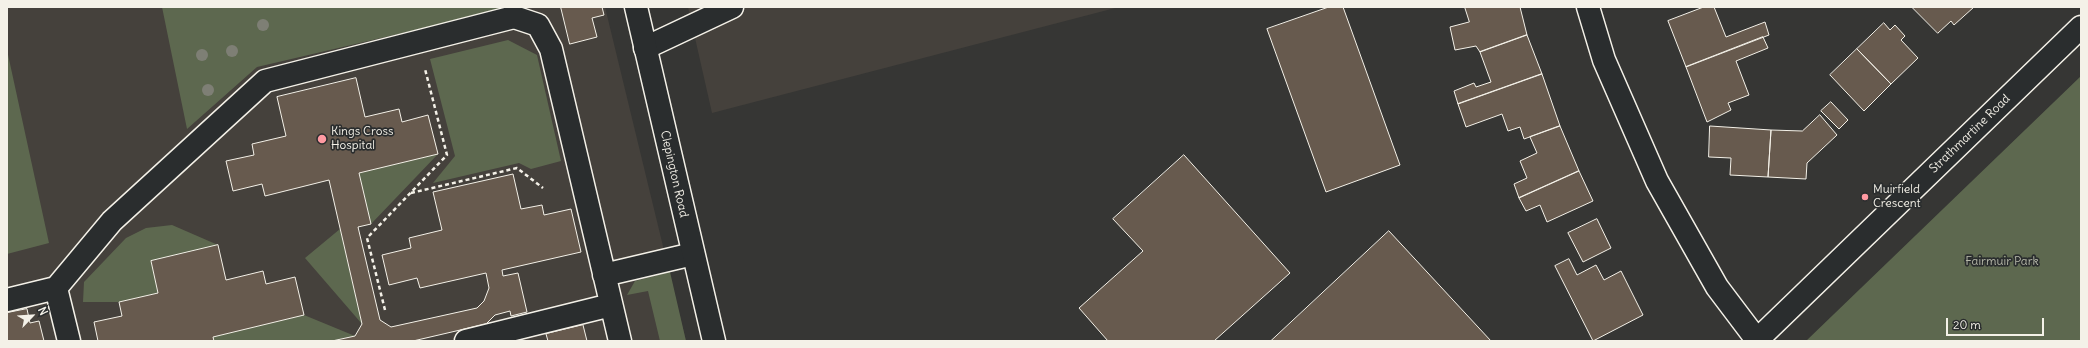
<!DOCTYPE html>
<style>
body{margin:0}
#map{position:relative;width:2088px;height:348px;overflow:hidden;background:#363634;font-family:Delius,sans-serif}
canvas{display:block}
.frame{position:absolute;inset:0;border:8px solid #f4f1e8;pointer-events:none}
.north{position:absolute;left:12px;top:296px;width:40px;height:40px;-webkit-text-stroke:3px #2a2d2e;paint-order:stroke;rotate:65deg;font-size:11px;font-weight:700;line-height:16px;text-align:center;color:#f4f1e8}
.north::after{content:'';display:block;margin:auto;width:14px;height:18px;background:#f4f1e8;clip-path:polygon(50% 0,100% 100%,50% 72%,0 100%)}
.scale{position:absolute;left:1946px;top:318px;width:98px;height:18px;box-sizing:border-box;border:2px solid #f4f1e8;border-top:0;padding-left:5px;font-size:12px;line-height:14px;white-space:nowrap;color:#f4f1e8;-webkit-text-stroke:3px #2a2d2e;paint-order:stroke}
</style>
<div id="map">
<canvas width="2088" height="348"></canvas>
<div class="frame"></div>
<div class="north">N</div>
<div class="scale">20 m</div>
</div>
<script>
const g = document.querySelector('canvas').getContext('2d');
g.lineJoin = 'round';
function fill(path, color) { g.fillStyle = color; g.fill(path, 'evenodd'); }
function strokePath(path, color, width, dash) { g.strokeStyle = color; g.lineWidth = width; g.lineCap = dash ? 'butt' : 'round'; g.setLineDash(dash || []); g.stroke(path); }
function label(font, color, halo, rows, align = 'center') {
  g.font = font + ' Delius,sans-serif'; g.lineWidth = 3.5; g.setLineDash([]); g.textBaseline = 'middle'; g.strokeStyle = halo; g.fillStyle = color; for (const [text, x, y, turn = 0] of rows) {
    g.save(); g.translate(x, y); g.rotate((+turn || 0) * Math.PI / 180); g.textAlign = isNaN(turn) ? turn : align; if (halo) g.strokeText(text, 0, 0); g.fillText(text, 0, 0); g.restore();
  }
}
const built = new Path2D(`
 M 7,7 L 605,7 L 686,341 L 7,341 Z
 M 688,7 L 1119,7 L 712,113 Z`);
const green = new Path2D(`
 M 162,7 L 514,7 L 257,67 L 187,129 Z
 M 508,40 L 537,55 L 561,161 L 531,169 L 519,163 L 433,183 L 455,156 L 430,59 Z
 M 7,50 L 49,243 L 7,254 Z
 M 2081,76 L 2081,341 L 1806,341 Z
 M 438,154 L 371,224 L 359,173 Z
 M 172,225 L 218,245 L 151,261 L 158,293 L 119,302 L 83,302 L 84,282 L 126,238 L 146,228 Z
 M 340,229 L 362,324 L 305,258 Z
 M 670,272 L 686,341 L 660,341 L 648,291 L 627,295 L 635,281 Z
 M 304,315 L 355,336 L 332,341 L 214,341 L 213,337 Z`);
const building = new Path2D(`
 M 561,7 L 602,7 L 604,15 L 592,18 L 597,37 L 570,44 Z
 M 1329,7 L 1343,7 L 1400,165 L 1326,192 L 1267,29 Z
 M 1465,7 L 1520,7 L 1527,35 L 1480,52 L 1476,46 L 1455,50 L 1450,27 L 1469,22 Z
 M 1704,7 L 1714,7 L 1726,37 L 1765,22 L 1769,35 L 1686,67 L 1668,21 Z
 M 1912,7 L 1974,7 L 1954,25 L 1951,21 L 1938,33 Z
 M 1884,23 L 1890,30 L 1895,25 L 1905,36 L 1901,40 L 1918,58 L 1891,84 L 1857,49 Z
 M 1527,35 L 1542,74 L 1458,104 L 1454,91 L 1474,83 L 1476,87 L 1491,82 L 1480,52 Z
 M 1763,37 L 1768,48 L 1736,61 L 1749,95 L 1728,103 L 1731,110 L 1707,122 L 1686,67 Z
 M 1857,49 L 1891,84 L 1864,111 L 1830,75 Z
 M 1542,74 L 1560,126 L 1524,139 L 1520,127 L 1508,131 L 1502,114 L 1466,127 L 1458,104 Z
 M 356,78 L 365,117 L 399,109 L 402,122 L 428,115 L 438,154 L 359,173 L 371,224 L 358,227 L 380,320 L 391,327 L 477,308 L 484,301 L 489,288 L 486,273 L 420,288 L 417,278 L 389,285 L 382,255 L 411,248 L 409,238 L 442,230 L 433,192 L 513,174 L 521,209 L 542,205 L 544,215 L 571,209 L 581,252 L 502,270 L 503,276 L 518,273 L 527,312 L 511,316 L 510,311 L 495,315 L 486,324 L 413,341 L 332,341 L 355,336 L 362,324 L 329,180 L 265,196 L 262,184 L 233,191 L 226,161 L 254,155 L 252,144 L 286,136 L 277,97 Z
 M 1831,102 L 1848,120 L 1839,129 L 1821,111 Z
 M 1820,115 L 1837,135 L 1807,163 L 1806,179 L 1768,177 L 1771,130 L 1802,131 Z
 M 1560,126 L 1579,171 L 1519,198 L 1514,184 L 1527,178 L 1520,161 L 1537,153 L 1530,137 Z
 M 1710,126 L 1771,130 L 1768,177 L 1730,175 L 1731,158 L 1709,157 Z
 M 1184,155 L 1290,273 L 1214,341 L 1108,341 L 1079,308 L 1143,251 L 1113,219 Z
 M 1579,171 L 1593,201 L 1547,222 L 1540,205 L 1526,211 L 1519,198 Z
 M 1597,219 L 1611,248 L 1583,262 L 1568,233 Z
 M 1389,231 L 1491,341 L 1271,341 Z
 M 218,245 L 226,280 L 263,271 L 266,284 L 295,277 L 304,315 L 213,337 L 214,341 L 98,341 L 94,322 L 122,316 L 119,302 L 158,293 L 151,261 Z
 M 1569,259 L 1577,275 L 1596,265 L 1604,280 L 1621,271 L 1643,315 L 1593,341 L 1555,266 Z
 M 27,309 L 30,323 L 39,321 L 44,341 L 7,341 L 7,313 Z
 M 583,325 L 587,341 L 546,341 L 548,341 L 546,334 Z`);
const path = new Path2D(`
 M 411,193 L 517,168 L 543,188
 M 385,310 L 367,238 L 447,155 L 425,69`);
const minor = new Path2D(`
 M 1588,7 L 1604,60 L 1657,181 L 1717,287 L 1757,340
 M 645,48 L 732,7
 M 604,275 L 693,254
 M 7,300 L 56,288
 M 69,341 L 56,288 L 112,221 L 265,81 L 514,17 L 538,25 L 551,49 L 620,341
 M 466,341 L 611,305
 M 1756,341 L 2081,27`);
const major = new Path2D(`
 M 636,7 L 714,341`);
const trees = [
 [263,25],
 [232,51],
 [202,55],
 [208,90]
];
const markers = [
 [322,139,5,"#ff9aa2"],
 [1865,197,4,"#ff9aa2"]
];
const poiNames = [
 ["Kings Cross",331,132],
 ["Hospital",331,146],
 ["Muirfield",1873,190],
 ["Crescent",1873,204]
];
const streetNames = [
 ["Strathmartine Road",1970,134,-44],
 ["Clepington Road",674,174,77]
];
const parkNames = [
 ["Fairmuir Park",2002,262]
];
fill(built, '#45413c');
fill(green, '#5d684f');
fill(building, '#675a4e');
strokePath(building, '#f4f1e8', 1);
strokePath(minor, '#f4f1e8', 25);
strokePath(major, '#f4f1e8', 25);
strokePath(path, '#f4f1e8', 2.5, [4, 3]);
strokePath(minor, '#2a2d2e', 22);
strokePath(major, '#2a2d2e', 22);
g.fillStyle = '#7e7f75';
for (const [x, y] of trees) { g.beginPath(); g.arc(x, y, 6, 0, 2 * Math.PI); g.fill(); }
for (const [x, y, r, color] of markers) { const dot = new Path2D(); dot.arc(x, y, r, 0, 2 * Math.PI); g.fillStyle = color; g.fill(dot); strokePath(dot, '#2a2d2e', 1.5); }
label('12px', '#f4f1e8', '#2a2d2e', poiNames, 'left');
label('12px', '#f4f1e8', '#2a2d2e', streetNames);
label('12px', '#b8baab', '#2a2d2e', parkNames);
</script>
